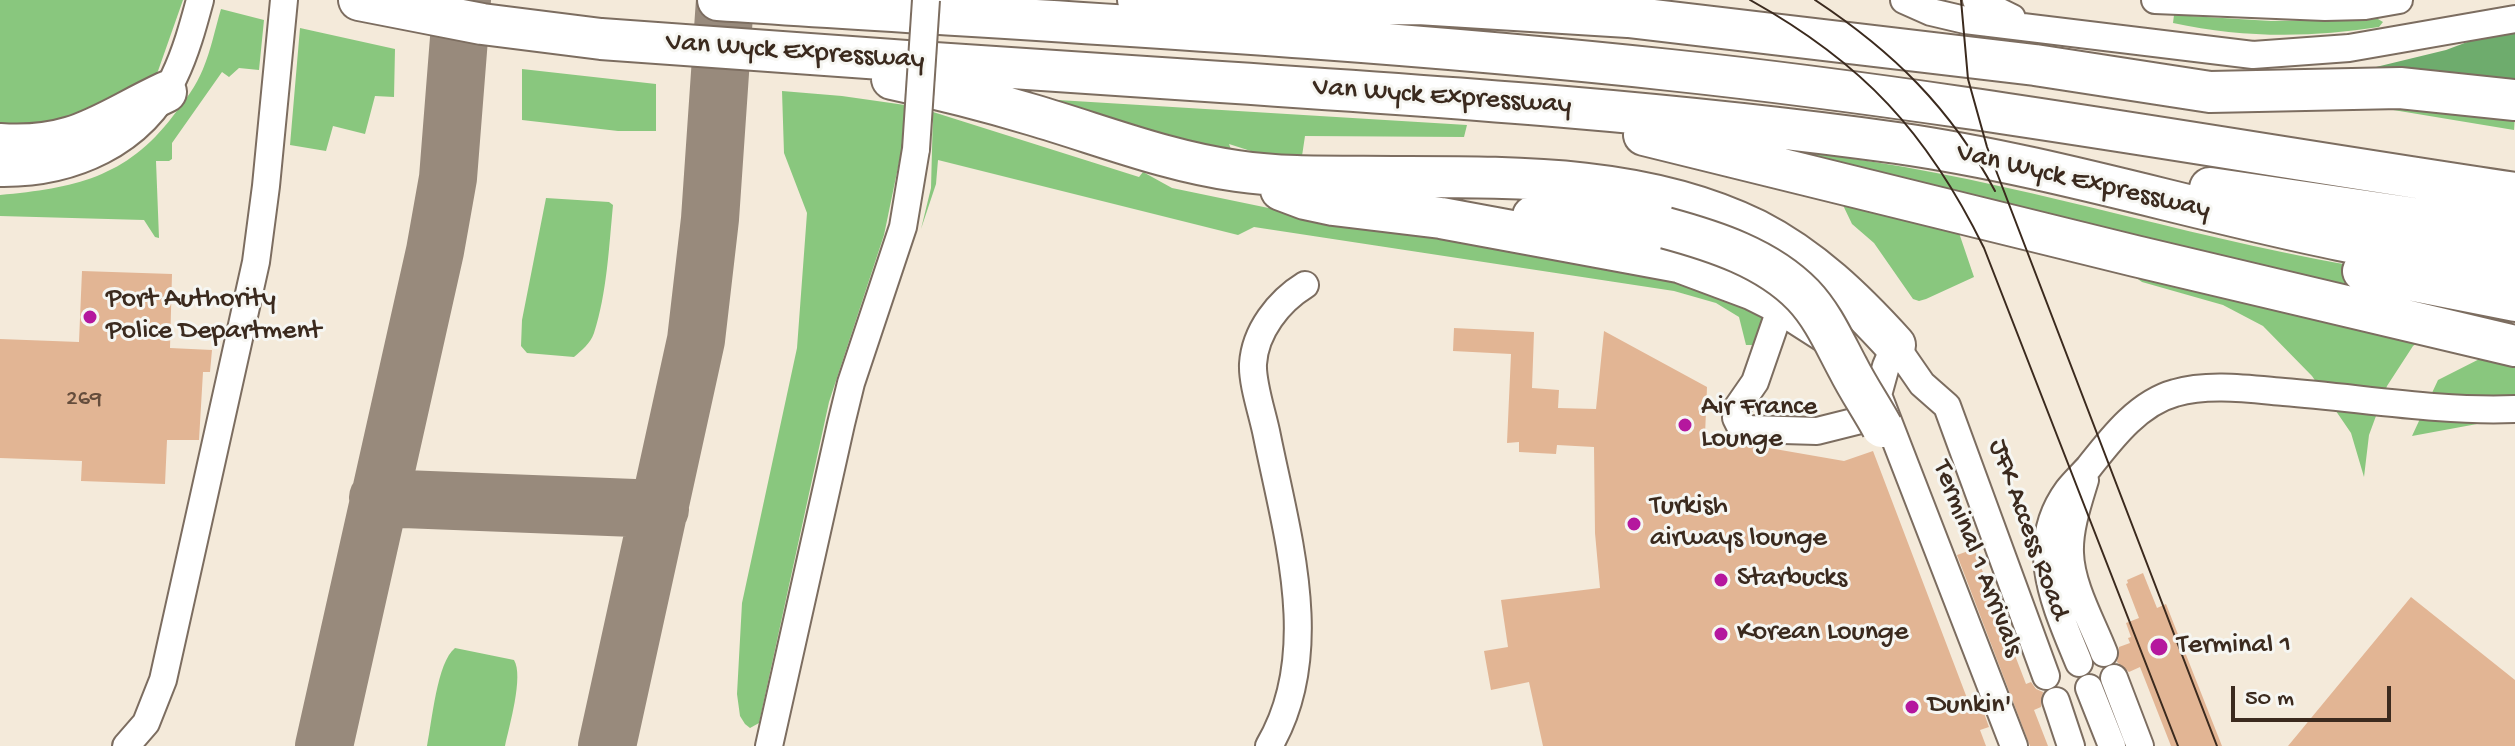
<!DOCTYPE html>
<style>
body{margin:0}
#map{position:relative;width:2515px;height:746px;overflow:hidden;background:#f4eada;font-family:"Gochi Hand",sans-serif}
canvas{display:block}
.scale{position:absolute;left:2231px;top:686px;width:160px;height:36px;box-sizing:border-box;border:4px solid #3b2a1e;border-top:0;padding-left:10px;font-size:24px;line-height:28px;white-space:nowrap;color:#3b2a1e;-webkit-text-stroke:6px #f6f6f2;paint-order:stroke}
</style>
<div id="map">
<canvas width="2515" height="746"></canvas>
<div class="scale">50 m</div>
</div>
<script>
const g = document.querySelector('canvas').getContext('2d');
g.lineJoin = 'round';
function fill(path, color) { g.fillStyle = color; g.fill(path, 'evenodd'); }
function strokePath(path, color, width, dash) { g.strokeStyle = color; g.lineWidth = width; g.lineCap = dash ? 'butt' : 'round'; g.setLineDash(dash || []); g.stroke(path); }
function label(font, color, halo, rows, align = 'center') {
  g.font = font + ' "Gochi Hand",sans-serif'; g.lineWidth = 6; g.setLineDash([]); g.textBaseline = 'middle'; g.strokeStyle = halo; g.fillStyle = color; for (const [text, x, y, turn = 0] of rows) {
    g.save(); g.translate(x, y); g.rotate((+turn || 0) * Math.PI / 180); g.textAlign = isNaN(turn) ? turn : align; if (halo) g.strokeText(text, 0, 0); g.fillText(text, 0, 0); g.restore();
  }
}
const green = new Path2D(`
 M 0,0 L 183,0 L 158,71 L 147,88 L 0,156 Z
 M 221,9 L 264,20 L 259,70 L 239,68 L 229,77 L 222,72 L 172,143 L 172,159 L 169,161 L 156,161 L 159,238 L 155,237 L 144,220 L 0,216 L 0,195 C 74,188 126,178 173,116 C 185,101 196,86 203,69 C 211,50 215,29 221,9 Z
 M 2174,15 L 2271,21 L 2378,19 L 2383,22 L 2379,27 C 2310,38 2242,38 2173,23 Z
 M 300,28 L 395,49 L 394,97 L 375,96 L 365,134 L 333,126 L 326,151 L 290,145 Z
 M 522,69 L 656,84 L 656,131 L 618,131 L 522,120 Z
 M 782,91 L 842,96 L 905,105 L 902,148 L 884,235 L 829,402 L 759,723 L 750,728 L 745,724 L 740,716 L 737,694 L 742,603 L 797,348 L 807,213 L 784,153 Z
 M 1058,100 L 1467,125 L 1464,137 L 1305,136 L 1302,156 L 1257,153 L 1229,144 L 1234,157 L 1053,103 Z
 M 2357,104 L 2515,115 L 2514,130 Z
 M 933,112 L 1139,177 L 1143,172 L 1172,188 L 1365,228 L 1643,270 L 1718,290 L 1775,319 L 1755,345 L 1746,345 L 1739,317 L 1716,303 L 1674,291 L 1254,227 L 1238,235 L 938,160 L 936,184 L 921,229 L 931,188 Z
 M 1808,153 C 1981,172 2146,226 2316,259 C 2373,270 2432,276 2491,285 L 2493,303 L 2457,313 L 2413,346 L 2387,386 L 2369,435 L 2364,477 L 2351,433 L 2312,376 L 2263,326 L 2223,305 L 2142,282 L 2131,274 L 1808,158 Z
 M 546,198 L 609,202 L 613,205 C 609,246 607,293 594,333 C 590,344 582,350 574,357 L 527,353 L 521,346 L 522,320 Z
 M 1841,201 L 1957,227 L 1974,277 L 1926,299 L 1919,301 L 1913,299 L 1874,243 L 1852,224 Z
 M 2515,341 L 2515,417 L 2412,436 L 2438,380 Z
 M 455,648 L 514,660 C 524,676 509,727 505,746 L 427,746 C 432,722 437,662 455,648 Z`);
const forest = new Path2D(`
 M 2515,24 L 2515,89 L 2376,67 L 2446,50 Z`);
const taxiway = new Path2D(`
 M 378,498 L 660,509
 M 324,746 L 435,251 L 448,178 L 462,0
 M 607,746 L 696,340 L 710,219 L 725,0`);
const building = new Path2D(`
 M 82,271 L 172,274 L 170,348 L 212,350 L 210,372 L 203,372 L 199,440 L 167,440 L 165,484 L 81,481 L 82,461 L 0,458 L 0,339 L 79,342 Z
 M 1454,328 L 1534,332 L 1532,388 L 1559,390 L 1558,408 L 1596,409 L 1604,331 L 1707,387 L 1705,435 L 1746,444 L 1844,461 L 1873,451 L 1970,706 L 1980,702 L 1989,727 L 1980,730 L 1986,746 L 1543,746 L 1529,682 L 1491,690 L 1484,651 L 1508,647 L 1501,600 L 1600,588 L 1595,533 L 1594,447 L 1557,445 L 1556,454 L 1519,452 L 1519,442 L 1507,443 L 1511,354 L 1453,351 Z
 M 1974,549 L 2026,684 L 2031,682 L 2036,689 L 2043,692 L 2041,707 L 2034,710 L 2048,746 L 2030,746 L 1957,555 Z
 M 2143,573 L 2157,608 L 2166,604 L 2222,746 L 2171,746 L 2140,667 L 2129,672 L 2117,662 L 2119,647 L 2130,643 L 2128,638 L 2131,637 L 2126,623 L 2139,618 L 2126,584 L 2128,583 L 2127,580 Z
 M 2411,597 L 2515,680 L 2515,746 L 2288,746 Z`);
const minor = new Path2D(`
 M 1904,0 L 1931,12 L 1965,20 L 2253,55 L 2349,48 L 2515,19
 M 1976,0 L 2012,18
 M 2155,0 L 2325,7 L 2365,6 L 2399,0
 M 0,173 C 72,174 142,144 174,77 C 186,52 193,26 200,0
 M 1782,304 L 1755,382 L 1737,408 L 1736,418 L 1740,426 L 1750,429 L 1817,431 L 1865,419 L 1887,428
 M 2085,480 C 2078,503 2069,529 2070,553 C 2071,586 2092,622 2104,653
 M 2079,663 C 2056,606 2026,547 2068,490 C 2074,482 2082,475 2089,467 C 2111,439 2138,403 2175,393 C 2208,383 2250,389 2284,392 C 2361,398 2438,412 2515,409
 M 2114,678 L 2140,746
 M 2089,688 L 2112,746
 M 2056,701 L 2071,746
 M 126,746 L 146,723 L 163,680 L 256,262 L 266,186 L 284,0
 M 769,746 L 841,424 L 851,383 L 903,227 L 916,149
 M 1269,746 C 1324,653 1287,535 1267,436 C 1263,415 1252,384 1253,364 C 1255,331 1279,301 1305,285
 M 2014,746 L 1878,395 L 1886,366 L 1895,345 L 1922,384 L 1947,406 L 2046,676`);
const highway = new Path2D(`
 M 359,0 L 482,24 L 601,39 C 808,54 1014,69 1221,82 C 1447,97 1673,112 1897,143 C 2106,173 2304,249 2515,266
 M 718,0 C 1035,21 1353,36 1670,70 C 1953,100 2233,151 2515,193
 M 1138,0 L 1252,5 L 1418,4 L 1628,17 L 2035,65 L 2210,92 L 2400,88 L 2515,100
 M 892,79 C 939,89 986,101 1033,115 C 1101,135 1166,161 1237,171 C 1290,179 1346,176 1400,177 C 1518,177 1647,176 1756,230 C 1811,258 1855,301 1895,345
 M 1644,135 L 2135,256 L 2515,346
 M 0,144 C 76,149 102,122 166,92
 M 2210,188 L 2515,233
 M 1281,190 L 1305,199 L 1333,205 L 1441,218 L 1679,262 L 1754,290 L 1782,304 L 1832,336
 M 1533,216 L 1604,217 L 1666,228
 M 2363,271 L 2515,301`);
const tram = new Path2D(`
 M 1750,0 C 1863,63 1927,132 1984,248 L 2178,746
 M 1815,0 C 1892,51 1951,108 1995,191
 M 1961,0 L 1968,79 L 1987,147 L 2217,746`);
const minorBridge = new Path2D(`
 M 916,149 L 926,0`);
const highwayBridge = new Path2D(`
 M 1666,228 C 1714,241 1767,258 1803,295 C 1823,316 1834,342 1848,368 C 1858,388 1871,407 1882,427`);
const markers = [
 [90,317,8,"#b5179e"],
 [1685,425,8,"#b5179e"],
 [1634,524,8,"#b5179e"],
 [1721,580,8,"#b5179e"],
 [1721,634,8,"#b5179e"],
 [2159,647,10,"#b5179e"],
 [1912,707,8,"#b5179e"]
];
const numberNames = [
 ["269",84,400]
];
const streetNames = [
 ["Van Wyck Expressway",795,53,4],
 ["Van Wyck Expressway",1442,98,4],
 ["Van Wyck Expressway",2083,183,13],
 ["JFK Access Road",2027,530,70],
 ["Terminal 1 Arrivals",1976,559,69]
];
const poiNames = [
 ["Port Authority",106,301],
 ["Police Department",106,333],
 ["Air France",1701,409],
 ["Lounge",1701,441],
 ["Turkish",1650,508],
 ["airways lounge",1650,540],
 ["Starbucks",1737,580],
 ["Korean Lounge",1737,634],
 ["Terminal 1",2177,647],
 ["Dunkin'",1928,707]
];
fill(green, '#89c77e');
fill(forest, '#6eac6d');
strokePath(taxiway, '#988a7c', 58);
fill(building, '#e2b594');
strokePath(minor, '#7c6d60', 30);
strokePath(highway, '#7c6d60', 44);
strokePath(minor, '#fff', 26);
strokePath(highway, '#fff', 40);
strokePath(tram, '#3b2a1e', 2);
strokePath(minorBridge, '#7c6d60', 30, []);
strokePath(highwayBridge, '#7c6d60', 44, []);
strokePath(minorBridge, '#fff', 26);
strokePath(highwayBridge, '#fff', 40);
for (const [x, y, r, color] of markers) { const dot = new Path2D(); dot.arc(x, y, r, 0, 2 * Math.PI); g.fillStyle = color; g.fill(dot); strokePath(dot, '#f6f6f2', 3); }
label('24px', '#654d3c', null, numberNames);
label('28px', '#3b2a1e', '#f6f6f2', streetNames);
label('28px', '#3b2a1e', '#f6f6f2', poiNames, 'left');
</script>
